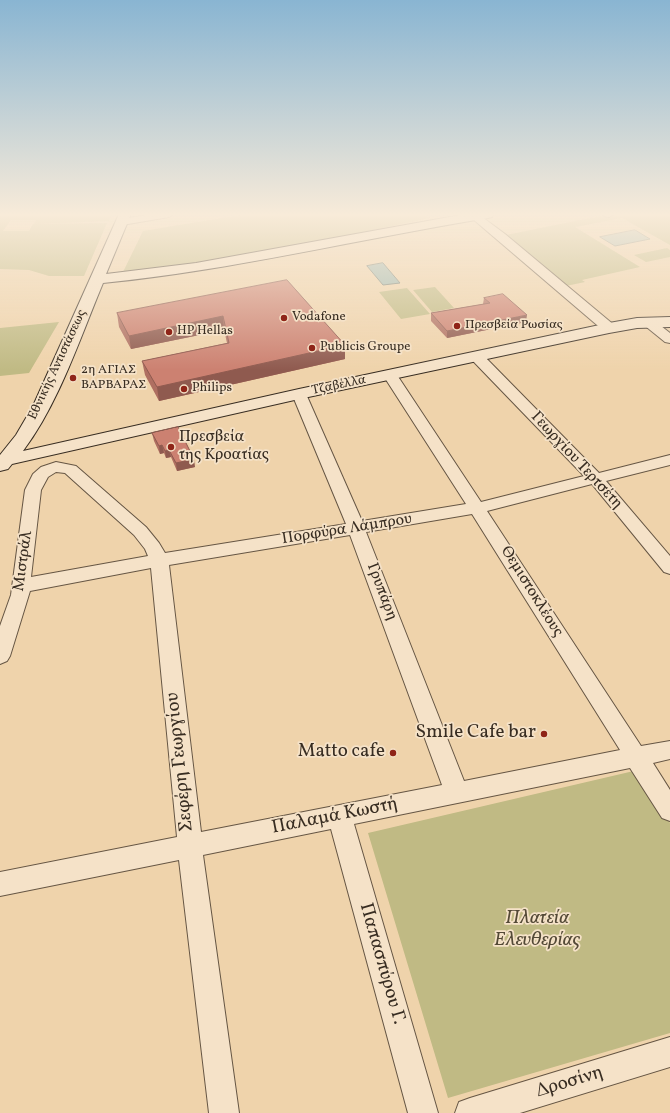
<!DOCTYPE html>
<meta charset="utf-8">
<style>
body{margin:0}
canvas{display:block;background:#efd3ab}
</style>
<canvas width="670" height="1113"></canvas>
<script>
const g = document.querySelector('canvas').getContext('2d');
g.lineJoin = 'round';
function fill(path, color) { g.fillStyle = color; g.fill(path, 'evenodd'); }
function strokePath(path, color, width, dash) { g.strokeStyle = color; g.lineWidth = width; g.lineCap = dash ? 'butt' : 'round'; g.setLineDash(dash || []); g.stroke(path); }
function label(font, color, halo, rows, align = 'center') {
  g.font = font + ' Vollkorn,serif'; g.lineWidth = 3.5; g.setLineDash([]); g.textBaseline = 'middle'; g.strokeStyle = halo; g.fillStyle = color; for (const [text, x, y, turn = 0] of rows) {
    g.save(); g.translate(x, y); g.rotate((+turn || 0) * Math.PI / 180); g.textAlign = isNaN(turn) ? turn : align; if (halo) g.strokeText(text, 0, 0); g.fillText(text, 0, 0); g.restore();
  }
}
const green = new Path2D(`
 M 0,214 L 113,214 L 109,221 L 34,224 L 36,220 L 11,220 L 3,231 L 29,231 L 33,224 L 107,223 L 84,276 L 49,276 L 29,270 L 0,269 Z
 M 246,214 L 423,214 L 430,218 L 250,256 L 123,272 L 143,231 Z
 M 610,214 L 670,214 L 670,245 L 622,218 L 575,227 L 640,267 L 582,280 L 585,282 L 561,287 L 501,236 Z
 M 667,248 L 670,250 L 670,257 L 646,262 L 634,255 Z
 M 435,287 L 454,308 L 432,312 L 413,290 Z
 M 407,288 L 430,314 L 401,319 L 379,292 Z
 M 59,322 L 29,373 L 0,376 L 0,328 Z
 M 638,770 L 670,823 L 670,1033 L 448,1098 L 368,833 Z`);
const water = new Path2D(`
 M 635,230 L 650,239 L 615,246 L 600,237 Z
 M 383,263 L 400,283 L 383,285 L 367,266 Z`);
const street = new Path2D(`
 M 153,214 L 174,214 L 169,217 L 122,225 L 117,222 L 122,219 Z
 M 467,214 L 478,214 L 505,234 L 614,325 L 615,328 L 614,331 L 604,331 Z
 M 603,214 L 614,214 L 609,217 L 604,216 Z
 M 648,318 L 652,319 L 670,333 L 670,343 L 665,342 L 644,325 L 642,322 L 644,319 Z
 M 477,353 L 482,354 L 599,473 L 670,455 L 670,465 L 606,481 L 670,556 L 670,574 L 664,572 L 592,484 L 487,511 L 641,746 L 670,741 L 670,759 L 653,763 L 670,790 L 670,821 L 662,818 L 630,768 L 354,824 L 438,1113 L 408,1113 L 331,829 L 203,855 L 239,1113 L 209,1113 L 179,860 L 0,896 L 0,872 L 177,837 L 151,568 L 30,591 L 10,656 L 7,661 L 0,664 L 0,626 L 11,595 L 25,490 L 33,474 L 41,467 L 56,462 L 76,466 L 146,527 L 159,543 L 165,553 L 346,524 L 292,394 L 294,391 L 299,390 L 304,391 L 306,394 L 362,521 L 466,504 L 383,375 L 385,372 L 390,371 L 395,372 L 481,502 L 584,476 L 472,360 L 470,357 L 472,354 ZM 56,472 L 65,473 L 134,535 L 145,549 L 148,556 L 31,577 L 41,490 L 48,477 ZM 472,514 L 620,750 L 464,781 L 366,532 ZM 350,535 L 442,785 L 201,832 L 169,565 Z
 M 670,1037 L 670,1067 L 520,1113 L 455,1113 L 459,1102 L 470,1098 Z`);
const secondary = new Path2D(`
 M 119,214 L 131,214 L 106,274 L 196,263 L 466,214 L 494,214 L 492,217 L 488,218 C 359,239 233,270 103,283 C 80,338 59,403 23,451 L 299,389 L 609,323 L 637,318 L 670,317 L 670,327 L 637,328 L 609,333 L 299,399 L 12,464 L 8,469 L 0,471 L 0,455 L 16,435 L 33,406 Z`);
const wall = new Path2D(`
 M 287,280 L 345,345 L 345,359 L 159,401 L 145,375 L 142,361 L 227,343 L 224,330 L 131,349 L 119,327 L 117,313 Z
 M 484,298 L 526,322 L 447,338 L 431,321 L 431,313 L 483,304 Z
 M 152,433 L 195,467 L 177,471 L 171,457 L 166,458 L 164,453 L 160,454 L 154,441 Z`);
const shadedWall = new Path2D(`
 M 527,315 L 526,322 L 447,338 L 447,331 Z
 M 223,316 L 224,330 L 131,349 L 129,336 Z
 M 345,345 L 345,359 L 159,401 L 157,387 Z
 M 162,445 L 164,453 L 160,454 L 159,446 Z
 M 169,450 L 171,457 L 166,458 L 165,451 Z
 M 194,459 L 195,467 L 177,471 L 176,463 Z`);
const building = new Path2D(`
 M 287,280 L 345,345 L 157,387 L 142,361 L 229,343 L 223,316 L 129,336 L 117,313 Z
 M 503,294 L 527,315 L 447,331 L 431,313 L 490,303 L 484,298 Z
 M 178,427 L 194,459 L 176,463 L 169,450 L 165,451 L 162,445 L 159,446 L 152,433 Z`);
const markers = [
 [284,318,4,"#8f2418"],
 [457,326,4,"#8f2418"],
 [169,332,4,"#8f2418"],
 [312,348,4,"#8f2418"],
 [73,378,4,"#8f2418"],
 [184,389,4,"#8f2418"],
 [171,447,4,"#8f2418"],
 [544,734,4,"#8f2418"],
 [393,753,4,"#8f2418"]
];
const farPoinames = [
 ["Vodafone",292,318],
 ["Πρεσβεία Ρωσίας",465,326],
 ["HP Hellas",177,332],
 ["Publicis Groupe",320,348],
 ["2η ΑΓΙΑΣ",81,371],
 ["ΒΑΡΒΑΡΑΣ",81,386],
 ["Philips",192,389]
];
const farStreetnames = [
 ["Εθνικής Αντιστάσεως",58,365,-65],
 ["Τζαβέλλα",339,386,-12]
];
const poiNames = [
 ["Πρεσβεία",179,438],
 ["της Κροατίας",179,456]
];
const streetNames = [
 ["Γεωργίου Τερτσέτη",576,461,47],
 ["Πορφύρα Λάμπρου",347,530,-9],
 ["Μιστράλ",24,561,-82],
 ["Γρυπάρη",381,592,69],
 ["Θεμιστοκλέους",531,592,58]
];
const nearPoinames = [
 ["Smile Cafe bar",536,734],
 ["Matto cafe",385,753]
];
const nearStreetnames = [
 ["Σεφέρη Γεωργίου",181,762,-96],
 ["Παλαμά Κωστή",335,817,-11],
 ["Παπασπύρου Γ.",381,964,74],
 ["Δροσίνη",570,1083,-17]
];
const nearParknames = [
 ["Πλατεία",537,920],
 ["Ελευθερίας",537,942]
];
fill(green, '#c0ba84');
fill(water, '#9bb7b0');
strokePath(water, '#738077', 1);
strokePath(street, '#665644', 2);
strokePath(secondary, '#382d22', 2);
fill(street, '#f5e2c8');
fill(secondary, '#f5e2c8');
fill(wall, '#af6f61');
fill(shadedWall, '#8f5a4f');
fill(building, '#cc8171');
strokePath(building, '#8f5a4f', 1);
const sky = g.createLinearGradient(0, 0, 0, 370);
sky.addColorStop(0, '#89b5d2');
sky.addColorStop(0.58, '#f8ebd9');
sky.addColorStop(1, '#f8ebd900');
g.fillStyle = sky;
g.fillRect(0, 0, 670, 370);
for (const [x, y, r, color] of markers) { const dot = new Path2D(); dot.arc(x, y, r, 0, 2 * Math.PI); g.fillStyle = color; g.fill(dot); strokePath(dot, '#f5e2c8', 1.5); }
label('13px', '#382d22', '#f5e2c8', farPoinames, 'left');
label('13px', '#382d22', '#f5e2c8', farStreetnames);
label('16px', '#382d22', '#f5e2c8', poiNames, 'left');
label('16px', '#382d22', '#f5e2c8', streetNames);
label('19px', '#382d22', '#f5e2c8', nearPoinames, 'right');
label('19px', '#382d22', '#f5e2c8', nearStreetnames);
label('italic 19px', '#534936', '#f5e2c8', nearParknames);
</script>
